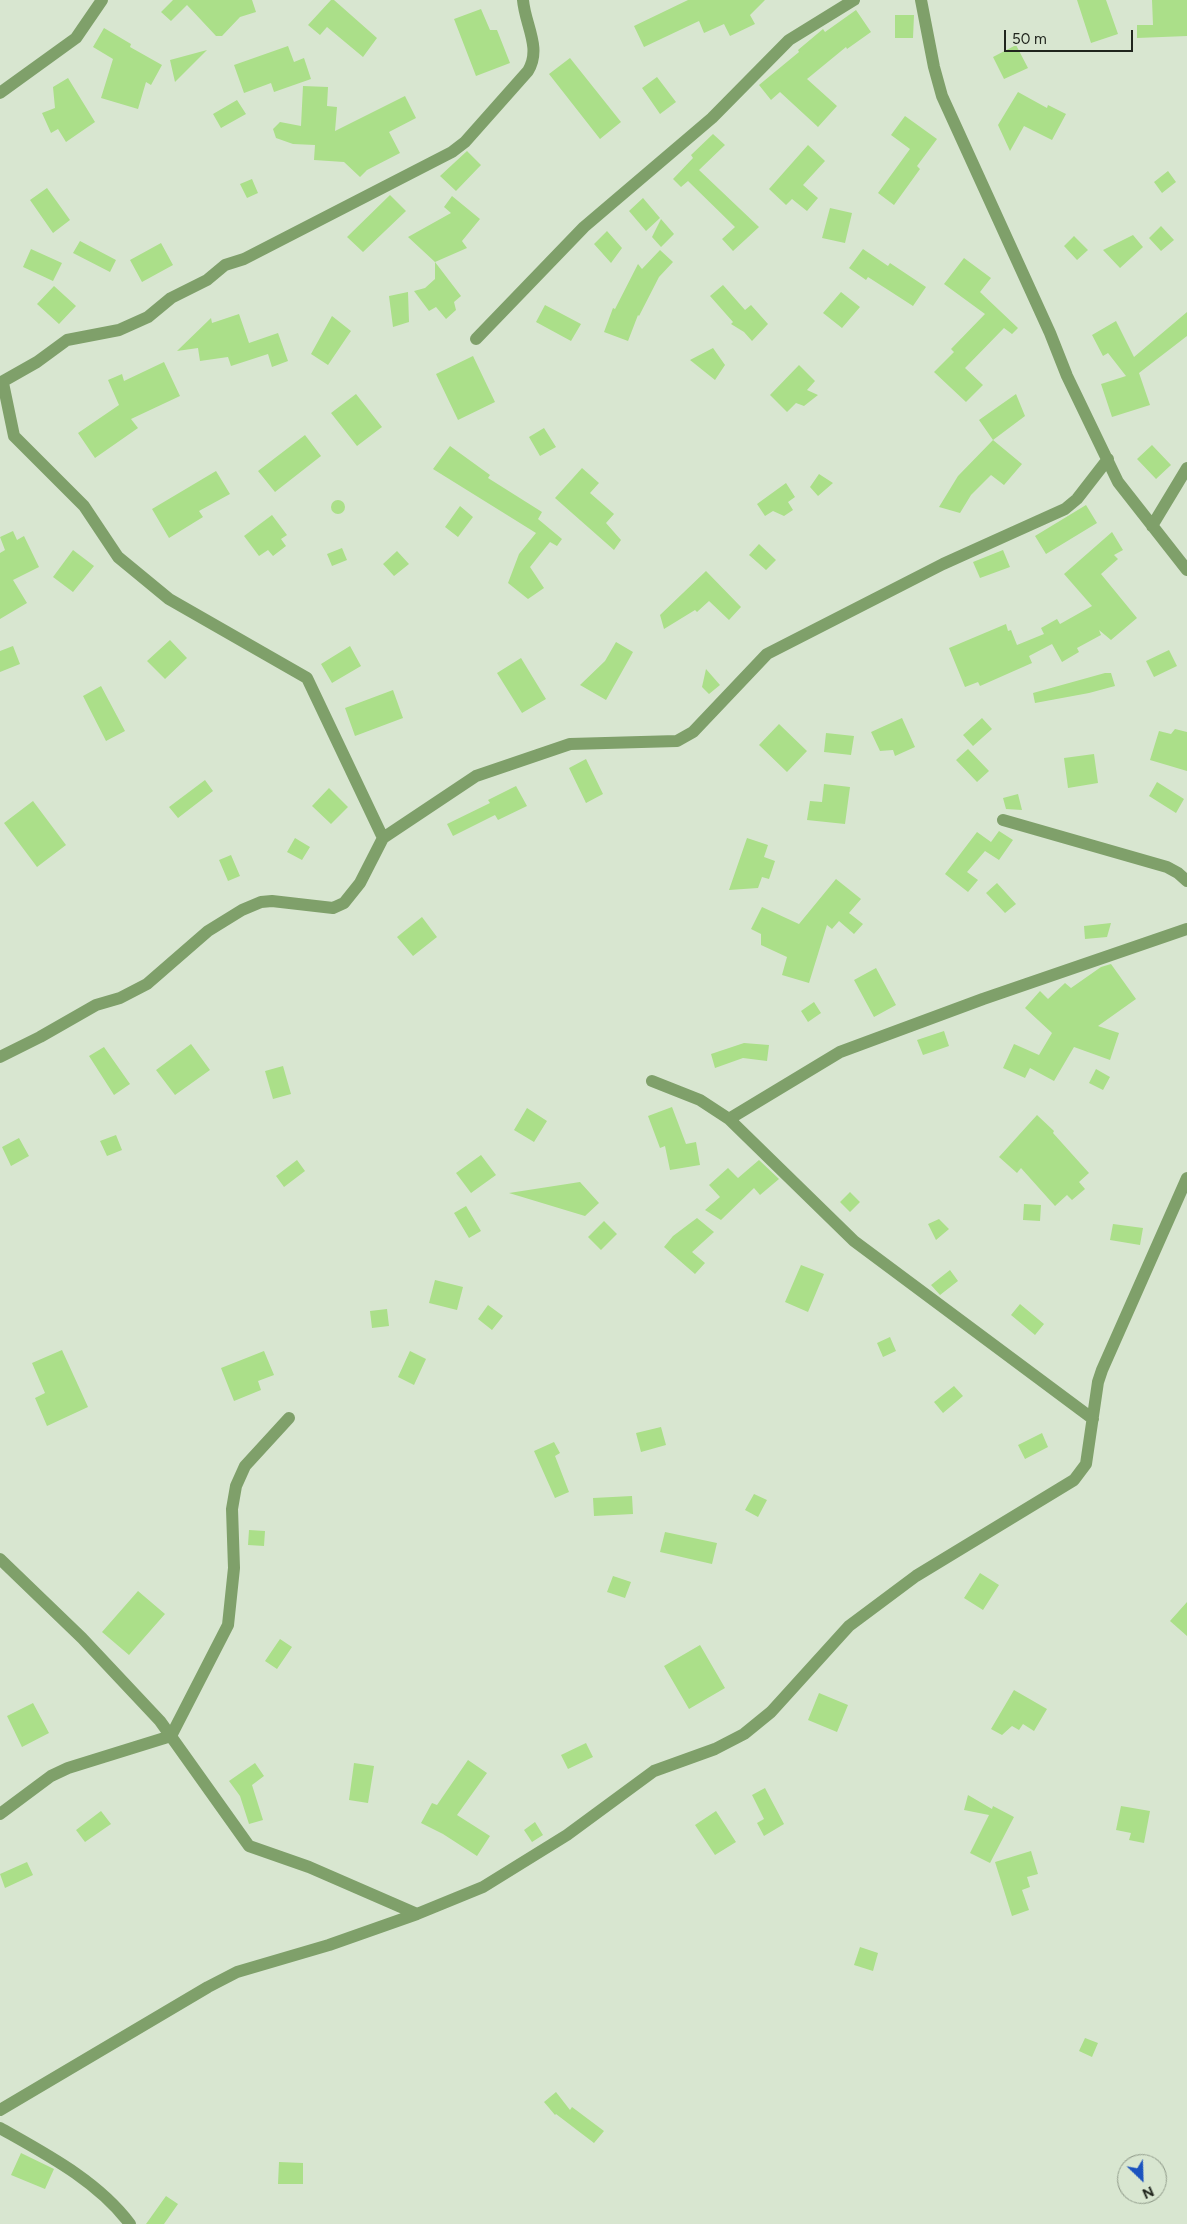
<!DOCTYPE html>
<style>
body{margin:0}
#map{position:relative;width:1187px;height:2224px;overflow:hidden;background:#d8e6d0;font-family:Figtree,sans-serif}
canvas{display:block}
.north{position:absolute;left:1117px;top:2154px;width:50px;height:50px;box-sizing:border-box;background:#d8e6d0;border:1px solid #8e9988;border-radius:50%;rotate:156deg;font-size:14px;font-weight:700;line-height:20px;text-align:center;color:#20251d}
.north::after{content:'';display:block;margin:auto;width:18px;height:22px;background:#1b53bf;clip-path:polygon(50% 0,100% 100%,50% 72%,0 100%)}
.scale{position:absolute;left:1004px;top:30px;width:129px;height:22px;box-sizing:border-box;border:2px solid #20251d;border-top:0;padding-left:6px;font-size:15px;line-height:18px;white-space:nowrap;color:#20251d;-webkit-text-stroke:4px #d8e6d0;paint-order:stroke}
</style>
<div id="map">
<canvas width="1187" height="2224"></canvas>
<div class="north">N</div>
<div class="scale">50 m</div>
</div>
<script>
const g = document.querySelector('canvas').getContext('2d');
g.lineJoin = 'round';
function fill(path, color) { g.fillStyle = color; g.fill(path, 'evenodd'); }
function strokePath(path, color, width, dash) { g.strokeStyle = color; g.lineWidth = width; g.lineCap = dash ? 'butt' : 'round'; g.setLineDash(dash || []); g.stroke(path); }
const building = new Path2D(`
 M 173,0 L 252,0 L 256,12 L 240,17 L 222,36 L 216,36 L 187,5 L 171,21 L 161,12 Z
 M 331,0 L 334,0 L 377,38 L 363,57 L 327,27 L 320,35 L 308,25 Z
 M 688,0 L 765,0 L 750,15 L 755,24 L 730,36 L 724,24 L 704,33 L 699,21 L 644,47 L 634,26 Z
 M 1077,0 L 1106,0 L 1118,34 L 1091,43 Z
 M 1152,0 L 1187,0 L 1187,36 L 1137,38 L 1137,25 L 1153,25 Z
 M 481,9 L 490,30 L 497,30 L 510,63 L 476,76 L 454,19 Z
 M 856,10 L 871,32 L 847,49 L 846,47 L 807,79 L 837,106 L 818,127 L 780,92 L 771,100 L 759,85 L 799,52 L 798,50 L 823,29 L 825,32 Z
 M 895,15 L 914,15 L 913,38 L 895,38 Z
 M 104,28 L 131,44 L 130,47 L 162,65 L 151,85 L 146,82 L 138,109 L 101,98 L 113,59 L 93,47 Z
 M 1016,45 L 1028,68 L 1004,79 L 993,57 Z
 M 288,46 L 294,62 L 304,58 L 311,79 L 274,92 L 271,83 L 244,93 L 234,65 Z
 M 207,50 L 175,82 L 170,60 Z
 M 570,58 L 621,122 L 600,139 L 549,74 Z
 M 657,77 L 676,102 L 660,114 L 642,88 Z
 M 68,78 L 95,122 L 66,142 L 58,129 L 51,133 L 42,113 L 55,108 L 53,87 Z
 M 303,86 L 328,87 L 327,106 L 337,107 L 335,131 L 405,96 L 416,118 L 389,132 L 400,153 L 367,170 L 360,177 L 344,162 L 314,160 L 315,145 L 293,144 L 276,138 L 273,129 L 280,122 L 301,126 Z
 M 1018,92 L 1047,108 L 1048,105 L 1066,114 L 1052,140 L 1024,126 L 1010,151 L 998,125 Z
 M 237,100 L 246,114 L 221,128 L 213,114 Z
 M 905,116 L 937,139 L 917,166 L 920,169 L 894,205 L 878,193 L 910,149 L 891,135 Z
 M 713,134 L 725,145 L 699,170 L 759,227 L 733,251 L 722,239 L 735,227 L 688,181 L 681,187 L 673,179 L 693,158 L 691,155 Z
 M 808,145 L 825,161 L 803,185 L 818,198 L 807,211 L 792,199 L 786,205 L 769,189 Z
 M 467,151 L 481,165 L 456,191 L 440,176 Z
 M 1168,171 L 1176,182 L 1162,193 L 1154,182 Z
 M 252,179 L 258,193 L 247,198 L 240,184 Z
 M 47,188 L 70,220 L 53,233 L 30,200 Z
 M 390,195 L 406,211 L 363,252 L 347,237 Z
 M 452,196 L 480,219 L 462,241 L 467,248 L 435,262 L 408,237 L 451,213 L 444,207 Z
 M 643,198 L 660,218 L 646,231 L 629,211 Z
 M 830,208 L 852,213 L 845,243 L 822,238 Z
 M 661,219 L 674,234 L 661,247 L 652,237 Z
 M 1161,226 L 1174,240 L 1161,251 L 1149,238 Z
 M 607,231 L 622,248 L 611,263 L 594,244 Z
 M 1133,235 L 1143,247 L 1120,268 L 1103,250 Z
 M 1074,236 L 1088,250 L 1077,260 L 1064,246 Z
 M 80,241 L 116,260 L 110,272 L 73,253 Z
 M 161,243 L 173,265 L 142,282 L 130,260 Z
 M 31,249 L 62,263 L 53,281 L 23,267 Z
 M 863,249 L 888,266 L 890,263 L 926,287 L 913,306 L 868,277 L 866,280 L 849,268 Z
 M 660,250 L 673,262 L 659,277 L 639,316 L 638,315 L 628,341 L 604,332 L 613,308 L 615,309 L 638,264 L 642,269 Z
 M 964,258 L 991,278 L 980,292 L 1018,328 L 1012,334 L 1004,328 L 965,368 L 983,385 L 966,402 L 934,372 L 954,352 L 951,349 L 985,314 L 944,284 Z
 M 435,262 L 461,296 L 454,302 L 456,310 L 446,319 L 436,307 L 429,311 L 414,291 L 425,288 L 435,279 Z
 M 723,285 L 745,310 L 751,305 L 768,324 L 752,341 L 744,332 L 731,324 L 733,322 L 710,296 Z
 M 54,286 L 76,306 L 59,324 L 37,304 Z
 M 408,292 L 409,322 L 393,327 L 389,296 Z
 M 841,292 L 860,307 L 842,328 L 823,313 Z
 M 545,305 L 581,324 L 571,341 L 536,322 Z
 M 1187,312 L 1187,336 L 1139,373 L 1150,405 L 1112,417 L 1101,384 L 1126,376 L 1108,353 L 1103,356 L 1092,335 L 1116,321 L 1134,357 Z
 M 239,314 L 249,343 L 278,333 L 288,361 L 272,367 L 268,354 L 231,366 L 228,357 L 200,361 L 198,348 L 177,351 L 211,318 L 212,323 Z
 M 332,316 L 351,331 L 328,365 L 311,354 Z
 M 713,348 L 725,365 L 715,380 L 690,360 Z
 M 473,356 L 495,402 L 458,420 L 436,374 Z
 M 164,362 L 180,396 L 131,419 L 138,428 L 95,458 L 78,433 L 119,405 L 108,380 L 122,374 L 124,381 Z
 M 799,365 L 815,381 L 807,390 L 818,395 L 804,406 L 796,403 L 787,412 L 770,395 Z
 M 356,394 L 382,427 L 357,446 L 331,413 Z
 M 1016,394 L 1025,416 L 993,440 L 979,420 Z
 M 544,428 L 556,447 L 540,456 L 529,437 Z
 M 305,435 L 321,456 L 275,492 L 258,471 Z
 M 993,440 L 1022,464 L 1004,485 L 991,475 L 971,495 L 960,513 L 939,507 L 958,476 Z
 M 1152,445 L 1171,465 L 1156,479 L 1137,459 Z
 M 450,446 L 490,475 L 488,478 L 542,512 L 538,519 L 562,539 L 557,546 L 550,542 L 530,567 L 544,588 L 528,599 L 508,583 L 519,554 L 536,533 L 433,469 Z
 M 582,468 L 599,483 L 590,493 L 614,514 L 606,523 L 621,540 L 614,550 L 555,498 Z
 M 216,471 L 230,494 L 199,511 L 203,517 L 169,538 L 152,509 Z
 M 819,474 L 833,483 L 818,496 L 810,487 Z
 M 786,483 L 795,497 L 788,502 L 793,510 L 784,516 L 773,511 L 765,516 L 757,504 Z
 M331 507a7 7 0 1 1 14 0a7 7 0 1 1-14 0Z
 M 1086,505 L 1097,523 L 1046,554 L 1035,536 Z
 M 460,506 L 473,517 L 458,537 L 445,527 Z
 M 272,515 L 287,535 L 281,539 L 286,546 L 273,556 L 268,550 L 259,556 L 244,536 Z
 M 13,531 L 17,540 L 24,536 L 39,567 L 13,580 L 27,603 L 0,619 L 0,553 L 5,550 L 0,537 Z
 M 1112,532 L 1123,550 L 1114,555 L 1118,559 L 1101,574 L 1137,618 L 1111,640 L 1099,630 L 1101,635 L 1077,648 L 1079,652 L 1062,662 L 1052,644 L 1029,656 L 1032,663 L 980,686 L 978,682 L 965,687 L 949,648 L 1006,624 L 1008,631 L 1011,630 L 1017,645 L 1044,634 L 1041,628 L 1057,619 L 1060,624 L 1092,606 L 1064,574 Z
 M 759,544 L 776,560 L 766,570 L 749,555 Z
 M 342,548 L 347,560 L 332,566 L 327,554 Z
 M 73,550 L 94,566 L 73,592 L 53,577 Z
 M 1003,550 L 1010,567 L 980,578 L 973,562 Z
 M 397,551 L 409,564 L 394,576 L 383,564 Z
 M 706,571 L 741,607 L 729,620 L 709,601 L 697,612 L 695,610 L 664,629 L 660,615 Z
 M 170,640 L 187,658 L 165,679 L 147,661 Z
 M 616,642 L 633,652 L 606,700 L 580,685 L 605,661 Z
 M 13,646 L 20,664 L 0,672 L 0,651 Z
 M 350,646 L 361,666 L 332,683 L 321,664 Z
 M 1169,650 L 1177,666 L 1154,677 L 1146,661 Z
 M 521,658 L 546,699 L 522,713 L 497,673 Z
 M 706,669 L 720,685 L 709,694 L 702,687 Z
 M 1105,673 L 1111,673 L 1115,686 L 1089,693 L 1035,703 L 1033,693 Z
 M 101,686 L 125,731 L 106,741 L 83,696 Z
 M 393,690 L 403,718 L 355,736 L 345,708 Z
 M 902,718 L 915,747 L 895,756 L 893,750 L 880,751 L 871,732 Z
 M 982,718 L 992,729 L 973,746 L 963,735 Z
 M 779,724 L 807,751 L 787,772 L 759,745 Z
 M 1175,729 L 1187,732 L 1187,771 L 1150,760 L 1159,731 L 1171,734 Z
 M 826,733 L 854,736 L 851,755 L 824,752 Z
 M 968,749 L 989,771 L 977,782 L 956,760 Z
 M 1094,754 L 1098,783 L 1068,788 L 1064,758 Z
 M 586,759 L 603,794 L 586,803 L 569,768 Z
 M 205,780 L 213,791 L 178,818 L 169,807 Z
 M 1157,782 L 1184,799 L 1176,813 L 1149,796 Z
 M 824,784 L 850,787 L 845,824 L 807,820 L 810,801 L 822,802 Z
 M 516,786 L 527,806 L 498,820 L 495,815 L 453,836 L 447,824 L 490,803 L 488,800 Z
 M 329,788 L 348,807 L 331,824 L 312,806 Z
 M 1018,794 L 1022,810 L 1006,809 L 1003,798 Z
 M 33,801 L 66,845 L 37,867 L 4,823 Z
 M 999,831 L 1013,840 L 999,860 L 985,851 L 967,872 L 978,880 L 968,892 L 945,874 L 977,832 L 991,842 Z
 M 295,838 L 310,847 L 302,860 L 287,852 Z
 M 747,838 L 768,845 L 764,857 L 775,861 L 769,879 L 762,877 L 758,888 L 729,890 Z
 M 231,855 L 240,876 L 228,881 L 219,860 Z
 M 836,879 L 861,899 L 849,913 L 863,924 L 854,934 L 839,921 L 832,929 L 827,925 L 809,983 L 782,975 L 787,957 L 761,945 L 761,934 L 751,929 L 762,907 L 799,924 Z
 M 997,883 L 1016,904 L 1005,913 L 986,893 Z
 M 422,917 L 437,937 L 413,956 L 397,937 Z
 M 1111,923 L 1107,937 L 1085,939 L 1084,926 Z
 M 1111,964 L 1136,999 L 1098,1026 L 1119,1033 L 1110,1060 L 1074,1047 L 1054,1081 L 1030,1068 L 1025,1078 L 1003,1068 L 1014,1044 L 1039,1055 L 1052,1033 L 1025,1008 L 1040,991 L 1048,999 L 1065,983 L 1071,988 L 1101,967 Z
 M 876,968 L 896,1005 L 874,1017 L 854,980 Z
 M 814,1002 L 821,1013 L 808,1022 L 801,1011 Z
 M 944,1031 L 949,1046 L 923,1055 L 917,1040 Z
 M 744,1043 L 769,1045 L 767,1061 L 743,1058 L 715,1068 L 711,1054 Z
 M 191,1044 L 210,1070 L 175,1095 L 156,1070 Z
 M 104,1047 L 130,1084 L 114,1095 L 89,1056 Z
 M 283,1066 L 291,1094 L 273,1099 L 265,1071 Z
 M 1096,1069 L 1110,1077 L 1103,1090 L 1089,1083 Z
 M 672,1107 L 686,1144 L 696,1142 L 700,1165 L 670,1170 L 665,1146 L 660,1148 L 648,1116 Z
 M 527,1108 L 547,1121 L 534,1142 L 514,1130 Z
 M 1037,1115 L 1054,1131 L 1053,1133 L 1089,1173 L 1079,1182 L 1085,1189 L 1072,1200 L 1067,1195 L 1055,1206 L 1021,1168 L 1017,1173 L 999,1157 Z
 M 116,1135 L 122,1150 L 107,1156 L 100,1141 Z
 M 19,1138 L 29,1156 L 11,1166 L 2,1147 Z
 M 481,1155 L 496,1175 L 471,1193 L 456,1173 Z
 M 297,1160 L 305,1171 L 284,1187 L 276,1176 Z
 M 759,1160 L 779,1179 L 760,1195 L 754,1188 L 721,1220 L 705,1210 L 720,1197 L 709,1185 L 728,1168 L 738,1178 Z
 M 580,1182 L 599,1203 L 585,1216 L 509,1193 Z
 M 850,1192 L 860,1202 L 850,1212 L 840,1202 Z
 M 1024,1204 L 1041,1205 L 1040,1221 L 1023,1220 Z
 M 466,1206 L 481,1231 L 469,1238 L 454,1213 Z
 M 697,1218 L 714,1232 L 692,1252 L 705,1263 L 695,1274 L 664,1247 L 673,1236 Z
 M 939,1219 L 949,1229 L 936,1240 L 928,1224 Z
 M 604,1221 L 617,1234 L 601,1250 L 588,1237 Z
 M 1113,1224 L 1143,1228 L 1140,1245 L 1110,1240 Z
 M 801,1265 L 824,1274 L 808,1312 L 785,1302 Z
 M 950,1270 L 958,1281 L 940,1295 L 931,1285 Z
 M 435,1280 L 463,1287 L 457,1310 L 429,1303 Z
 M 1020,1304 L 1044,1324 L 1035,1335 L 1011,1315 Z
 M 488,1305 L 503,1316 L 492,1330 L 478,1319 Z
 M 387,1309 L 389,1326 L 372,1328 L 370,1311 Z
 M 890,1337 L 896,1351 L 883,1357 L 877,1343 Z
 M 62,1350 L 88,1407 L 47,1426 L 35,1398 L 45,1393 L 32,1363 Z
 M 264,1351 L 274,1375 L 258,1381 L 261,1390 L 234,1401 L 221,1368 Z
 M 410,1351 L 426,1359 L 414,1385 L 398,1377 Z
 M 954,1386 L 963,1396 L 943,1413 L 934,1402 Z
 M 661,1427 L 666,1445 L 641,1452 L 636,1433 Z
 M 1042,1433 L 1048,1447 L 1025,1459 L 1018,1445 Z
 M 554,1442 L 560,1453 L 555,1456 L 569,1492 L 555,1498 L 534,1451 Z
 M 754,1494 L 767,1500 L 758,1517 L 745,1510 Z
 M 632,1496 L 633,1514 L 594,1516 L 593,1498 Z
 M 249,1530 L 265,1531 L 264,1546 L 248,1545 Z
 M 665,1532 L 717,1543 L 712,1564 L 660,1552 Z
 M 980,1573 L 999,1585 L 983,1610 L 964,1598 Z
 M 613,1576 L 631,1582 L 625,1598 L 607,1592 Z
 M 138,1591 L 165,1614 L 129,1655 L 102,1632 Z
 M 1187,1602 L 1187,1636 L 1170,1621 Z
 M 280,1639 L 292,1647 L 277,1669 L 265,1661 Z
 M 700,1645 L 725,1688 L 689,1709 L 664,1666 Z
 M 1014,1690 L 1047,1709 L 1034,1731 L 1023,1724 L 1019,1730 L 1012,1726 L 1002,1735 L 991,1729 Z
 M 819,1693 L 848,1705 L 837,1732 L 808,1720 Z
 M 33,1703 L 49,1733 L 22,1747 L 7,1716 Z
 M 586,1743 L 593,1757 L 568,1769 L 561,1755 Z
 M 468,1760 L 487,1773 L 457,1815 L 490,1836 L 477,1856 L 443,1834 L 421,1823 L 432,1803 L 437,1805 Z
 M 255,1763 L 264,1776 L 252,1785 L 263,1820 L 249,1824 L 240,1796 L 229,1781 Z
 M 354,1763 L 374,1766 L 368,1803 L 349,1800 Z
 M 765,1788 L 784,1824 L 764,1836 L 757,1823 L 764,1819 L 752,1795 Z
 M 968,1795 L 992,1809 L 993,1806 L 1014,1817 L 990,1863 L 970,1853 L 989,1815 L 964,1810 Z
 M 1121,1806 L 1150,1811 L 1144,1843 L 1129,1840 L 1131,1833 L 1116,1830 Z
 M 101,1811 L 111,1824 L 85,1842 L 76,1830 Z
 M 716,1811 L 736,1842 L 715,1855 L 695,1825 Z
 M 535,1822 L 543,1835 L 532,1842 L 524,1830 Z
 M 1031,1851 L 1038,1874 L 1027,1877 L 1030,1887 L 1022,1890 L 1029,1910 L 1012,1916 L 995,1862 Z
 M 27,1862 L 33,1875 L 5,1888 L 0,1874 Z
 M 860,1947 L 878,1953 L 873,1971 L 854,1965 Z
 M 1085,2038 L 1098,2043 L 1092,2057 L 1079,2051 Z
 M 556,2092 L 570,2110 L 572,2107 L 604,2131 L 594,2143 L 556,2114 L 555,2115 L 544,2102 Z
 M 21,2153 L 54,2169 L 45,2189 L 11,2175 Z
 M 279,2162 L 303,2163 L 303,2184 L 278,2184 Z
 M 166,2196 L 178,2204 L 164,2224 L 146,2224 Z`);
const minor = new Path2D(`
 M 921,0 L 934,67 L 942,96 L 1050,333 L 1067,376 L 1118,482 L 1187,570
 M 0,93 L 76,38 L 102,0
 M 476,339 L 584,227 L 712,118 L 789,40 L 854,0
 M 0,383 L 37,362 L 67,340 L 119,330 L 148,317 L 171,298 L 207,280 L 225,265 L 244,259 L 452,152 L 465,142 L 528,71 C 542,48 525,25 523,0
 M 3,383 L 14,436 L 84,506 L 118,557 L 169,599 L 307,678 L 383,838
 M 1152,526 L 1187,468
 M 1003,820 L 1167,867 L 1178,873 L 1187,881
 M 0,1057 L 40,1037 L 96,1005 L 120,998 L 147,984 L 208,931 L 242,910 L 261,902 L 272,901 L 333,908 L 344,903 L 360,883 L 383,838 L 476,776 L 570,744 L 677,741 L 693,732 L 767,654 L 943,564 L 1065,509 L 1077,499 L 1108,459
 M 652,1081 L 700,1100 L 729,1119 L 854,1241 L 1093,1419
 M 729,1119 L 840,1052 L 983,999 L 1187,929
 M 0,1559 L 82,1638 L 160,1721 L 249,1846 L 309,1867 L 417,1914
 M 0,1814 L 51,1776 L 68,1768 L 171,1736 L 228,1625 L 234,1568 L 232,1509 L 236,1486 L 245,1466 L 289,1418
 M 0,2110 L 208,1987 L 237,1972 L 329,1945 L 417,1914 L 483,1887 L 567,1835 L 654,1771 L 715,1749 L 744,1734 L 771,1712 L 849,1626 L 916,1576 L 1074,1480 L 1086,1464 L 1098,1382 L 1102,1370 L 1187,1178
 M 0,2128 C 46,2154 98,2181 130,2224`);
fill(building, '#abdf89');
strokePath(minor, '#7fa06a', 12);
</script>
